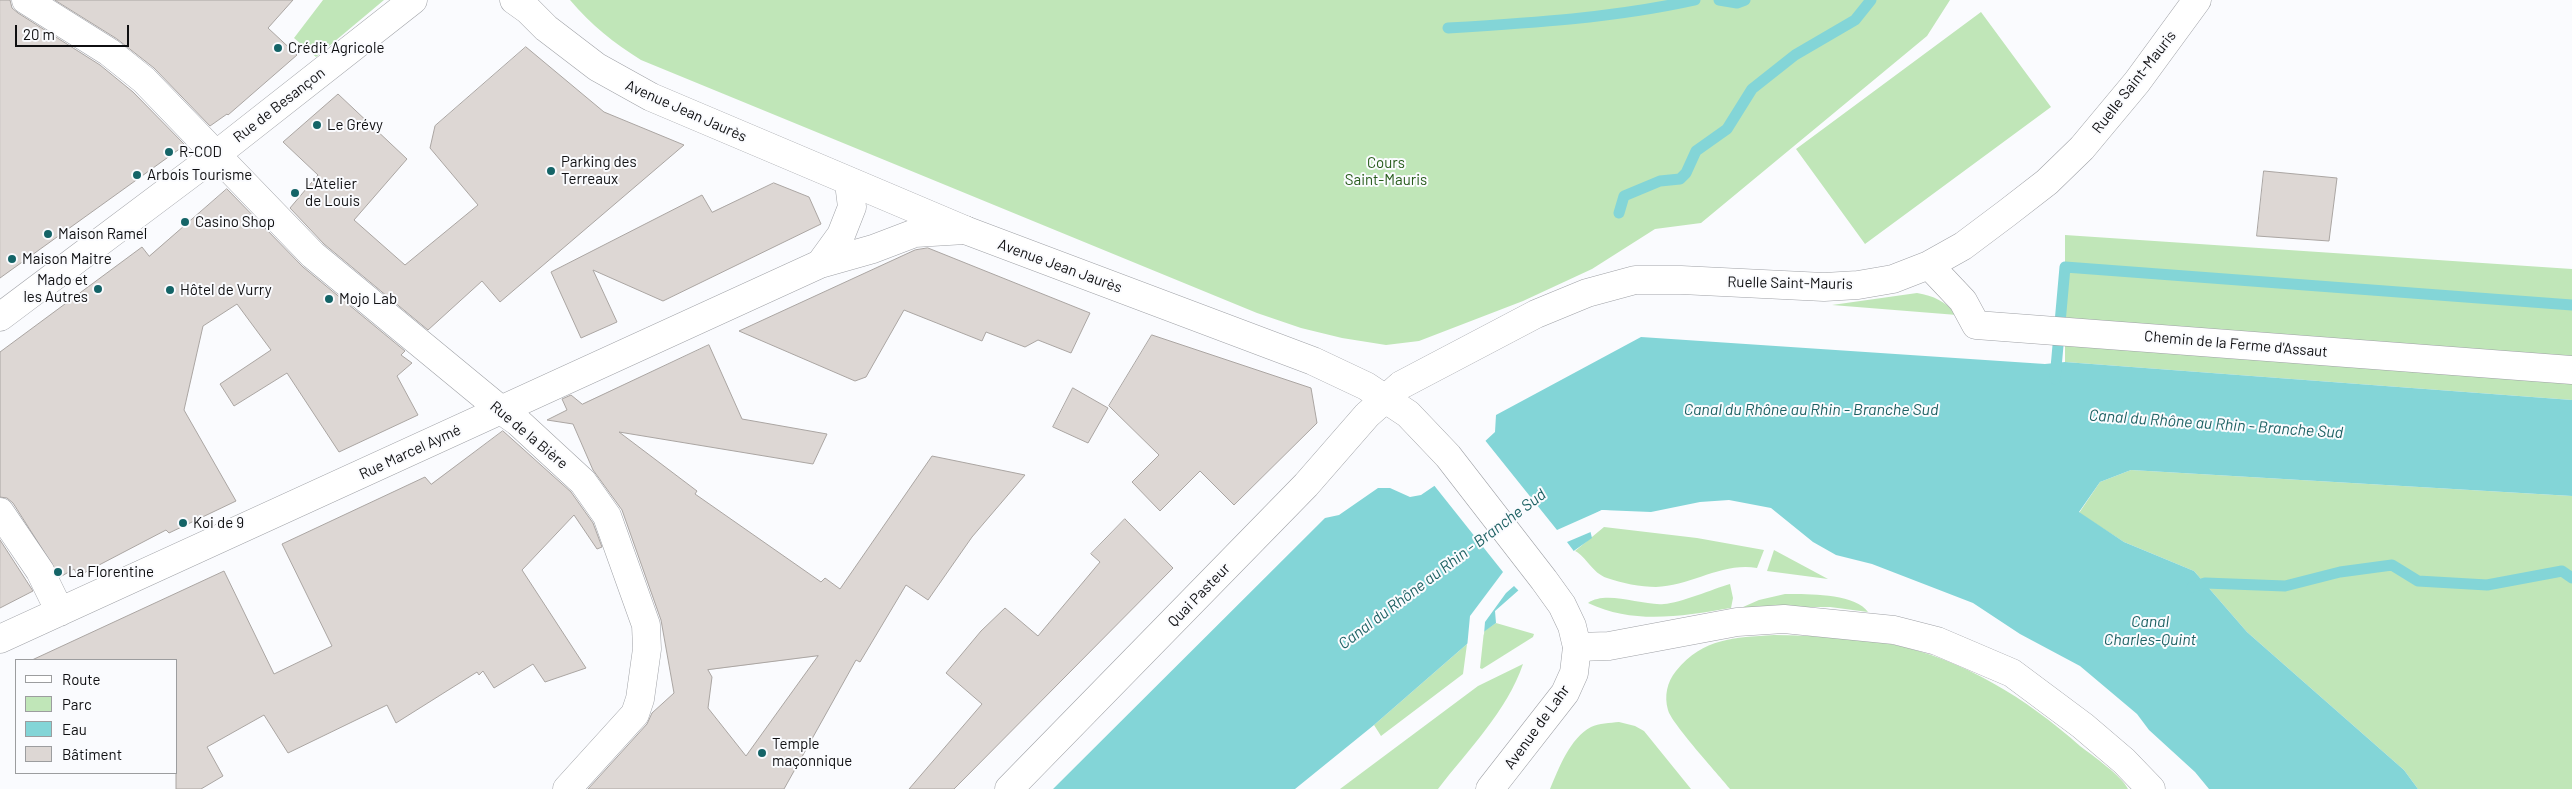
<!DOCTYPE html>
<meta charset="utf-8">
<style>
body{margin:0}
#map{position:relative;width:2572px;height:789px;overflow:hidden;background:#fafbfe;font-family:Barlow,sans-serif}
canvas{display:block}
.legend{position:absolute;left:15px;top:659px;width:162px;height:115px;box-sizing:border-box;background:#fafbfe;border:1px solid #9c9d9f;margin:0;padding:6px 9px;list-style:none;font-size:15px;color:#0f0f11}
.legend li{display:flex;align-items:center;gap:10px;height:25px}
.legend b{width:25px;border:1px solid #9c9d9f}
.scale{position:absolute;left:15px;top:25px;width:114px;height:22px;box-sizing:border-box;border:2px solid #0f0f11;border-top:0;padding-left:6px;font-size:15px;line-height:18px;white-space:nowrap;color:#0f0f11;-webkit-text-stroke:4px #fafbfe;paint-order:stroke}
</style>
<div id="map">
<canvas width="2572" height="789"></canvas>
<ul class="legend">
<li><b style="height:6px;background:#fff"></b>Route</li>
<li><b style="height:14px;background:#c0e6b8"></b>Parc</li>
<li><b style="height:14px;background:#83d5d7"></b>Eau</li>
<li><b style="height:14px;background:#ddd7d4"></b>Bâtiment</li>
</ul>
<div class="scale">20 m</div>
</div>
<script>
const g = document.querySelector('canvas').getContext('2d');
g.lineJoin = 'round';
function fill(path, color) { g.fillStyle = color; g.fill(path, 'evenodd'); }
function strokePath(path, color, width, dash) { g.strokeStyle = color; g.lineWidth = width; g.lineCap = dash ? 'butt' : 'round'; g.setLineDash(dash || []); g.stroke(path); }
function label(font, color, halo, rows, align = 'center') {
  g.font = font + ' Barlow,sans-serif'; g.lineWidth = 4; g.setLineDash([]); g.textBaseline = 'middle'; g.strokeStyle = halo; g.fillStyle = color; for (const [text, x, y, turn = 0] of rows) {
    g.save(); g.translate(x, y); g.rotate((+turn || 0) * Math.PI / 180); g.textAlign = isNaN(turn) ? turn : align; if (halo) g.strokeText(text, 0, 0); g.fillText(text, 0, 0); g.restore();
  }
}
const green = new Path2D(`
 M 323,0 L 384,0 L 316,57 L 294,38 Z
 M 570,0 L 1950,0 L 1927,36 L 1701,223 L 1655,229 L 1592,269 L 1523,301 L 1419,341 L 1386,345 L 1342,338 L 1301,328 L 1257,313 L 641,60 C 614,43 591,25 570,0 Z
 M 1981,12 L 2051,107 L 1865,244 L 1796,149 Z
 M 2065,235 L 2572,269 L 2572,400 L 2065,362 Z
 M 1917,293 C 1934,296 1945,301 1957,315 L 1832,305 Z
 M 2131,470 L 2572,496 L 2572,789 L 2418,789 L 2404,770 L 2247,632 L 2194,571 L 2124,542 L 2079,513 L 2100,482 Z
 M 1604,527 L 1697,538 L 1764,550 L 1757,568 C 1722,562 1691,586 1656,587 C 1641,587 1621,583 1607,578 C 1592,573 1586,556 1575,551 Z
 M 1774,550 L 1828,579 L 1767,571 Z
 M 1730,584 L 1733,598 L 1731,608 C 1682,616 1635,625 1588,603 C 1607,590 1642,606 1664,604 C 1680,603 1713,589 1730,584 Z
 M 1785,594 C 1806,594 1855,593 1868,612 L 1830,607 L 1743,607 L 1759,600 Z
 M 1496,623 L 1534,634 L 1533,637 L 1482,669 L 1480,668 L 1484,631 Z
 M 1774,635 C 1813,636 1853,636 1891,644 C 1963,659 2026,698 2080,746 C 2093,756 2122,776 2128,789 L 1730,789 C 1719,775 1671,723 1668,710 C 1664,696 1667,682 1676,671 C 1704,637 1734,638 1774,635 Z
 M 1467,644 L 1463,674 L 1381,736 L 1374,725 Z
 M 1523,664 C 1507,711 1468,750 1438,789 L 1340,789 L 1478,686 Z
 M 1619,722 L 1635,726 L 1644,731 L 1691,789 L 1550,789 C 1559,768 1570,738 1591,727 C 1599,723 1610,723 1619,722 Z`);
const water = new Path2D(`
 M 1641,337 L 2045,364 L 2065,362 L 2572,400 L 2572,496 L 2131,470 L 2100,482 L 2079,512 L 2124,542 L 2194,571 L 2247,632 L 2404,770 L 2418,789 L 2209,789 L 2195,772 L 2149,730 L 2137,714 L 2080,666 L 2020,634 L 1973,603 L 1872,564 L 1836,555 L 1813,542 L 1771,508 L 1729,500 L 1700,502 L 1651,512 L 1602,510 L 1587,518 L 1592,538 L 1520,589 L 1495,611 L 1496,623 L 1467,644 L 1374,725 L 1295,789 L 1053,789 L 1325,518 L 1339,515 L 1378,488 L 1390,488 L 1410,497 L 1421,495 L 1443,480 L 1495,432 L 1496,415 Z`);
const pier = new Path2D(`
 M 1484,439 L 1557,530 L 1602,510 L 1640,515 L 1603,513 L 1590,519 L 1593,531 L 1567,542 L 1576,554 L 1520,592 L 1514,586 L 1506,593 L 1485,622 L 1484,634 L 1467,648 L 1470,616 L 1503,572 L 1433,484 Z`);
const stream = new Path2D(`
 M 1719,0 L 1737,3 L 1745,0
 M 1448,28 C 1531,23 1614,18 1695,0
 M 1619,213 L 1624,196 L 1660,181 L 1680,179 L 1686,173 L 1696,151 L 1727,129 L 1752,89 L 1795,55 L 1855,20 L 1871,0
 M 2055,379 L 2065,267 L 2572,305
 M 2192,587 L 2205,583 L 2285,586 L 2340,572 L 2392,565 L 2418,581 L 2487,585 L 2562,571 L 2572,578`);
const building = new Path2D(`
 M 0,0 L 10,0 L 12,8 L 18,13 L 100,65 L 133,92 L 185,145 L 0,278 Z
 M 55,0 L 293,0 L 268,28 L 297,55 L 228,115 L 227,114 L 210,126 L 154,68 L 117,39 Z
 M 526,47 L 604,112 L 684,145 L 500,302 L 482,281 L 428,330 L 324,244 L 290,208 L 318,175 L 283,142 L 338,94 L 407,159 L 354,220 L 405,265 L 478,205 L 430,148 L 435,126 Z
 M 2264,171 L 2337,178 L 2329,241 L 2257,236 Z
 M 774,183 L 809,197 L 821,224 L 663,301 L 593,270 L 617,322 L 581,338 L 551,272 L 702,195 L 712,212 Z
 M 227,189 L 303,267 L 405,351 L 401,355 L 412,363 L 397,376 L 418,415 L 339,452 L 287,373 L 234,406 L 220,384 L 271,350 L 237,304 L 203,326 L 184,410 L 236,501 L 169,533 L 166,530 L 78,576 L 74,569 L 60,577 L 13,503 L 7,498 L 0,497 L 0,352 L 142,247 L 149,256 Z
 M 928,248 L 1090,313 L 1071,353 L 1038,340 L 1025,347 L 986,332 L 982,341 L 904,310 L 866,377 L 855,381 L 739,331 L 915,250 Z
 M 1152,335 L 1311,388 L 1317,423 L 1234,505 L 1200,471 L 1160,511 L 1132,482 L 1159,455 L 1109,406 Z
 M 709,345 L 742,419 L 827,434 L 813,464 L 619,432 L 697,491 L 695,494 L 821,582 L 825,578 L 840,589 L 932,456 L 1025,475 L 972,537 L 928,600 L 906,585 L 860,662 L 856,660 L 784,789 L 588,789 L 647,724 L 652,713 L 674,693 L 661,620 L 622,510 L 593,470 L 573,424 L 547,420 L 567,410 L 562,399 L 571,395 L 582,404 ZM 818,656 L 774,717 L 746,756 L 708,708 L 712,677 L 708,670 Z
 M 1073,388 L 1108,408 L 1088,443 L 1053,427 Z
 M 503,431 L 571,492 L 593,523 L 602,547 L 597,549 L 574,515 L 522,570 L 586,668 L 545,682 L 533,664 L 494,688 L 483,671 L 479,675 L 477,672 L 396,723 L 387,705 L 288,753 L 264,715 L 207,747 L 223,776 L 201,789 L 176,789 L 176,660 L 32,660 L 224,571 L 274,674 L 332,646 L 282,544 L 425,477 L 431,484 Z
 M 1125,519 L 1173,568 L 954,789 L 909,789 L 982,704 L 946,673 L 981,631 L 1005,608 L 1038,636 L 1100,562 L 1091,554 Z
 M 0,540 L 33,591 L 0,608 Z`);
const street = new Path2D(`
 M 26,0 L 109,52 L 144,80 L 313,255 L 501,410 L 518,422 L 583,482 L 607,516 L 646,625 L 647,649 L 640,699 L 635,714 L 567,789
 M 820,264 L 841,235 L 852,207 L 849,183
 M 1929,265 L 1963,301 L 1976,325 L 2572,370
 M 0,317 L 217,154 L 413,0
 M 0,512 L 40,571 L 60,612
 M 0,639 L 820,264 L 873,249 L 915,233 L 965,230
 M 1577,647 L 1609,646 L 1737,622 L 1784,619 L 1894,630 L 1937,641 L 2012,673 L 2083,726 L 2124,761 L 2151,789
 M 1009,789 L 1306,485 L 1367,415 L 1401,385 L 1536,314 L 1587,293 L 1635,280 L 1681,280 L 1824,287 L 1858,285 L 1893,279 L 1929,265 L 1963,246 L 2007,213 L 2047,182 L 2082,148 L 2137,82 L 2197,0`);
const secondary = new Path2D(`
 M 514,0 L 528,10 L 546,28 L 597,67 L 651,97 L 965,230 L 1313,361 L 1366,386 L 1408,414 L 1448,456 L 1544,580 L 1562,605 L 1572,626 L 1577,647 L 1574,673 L 1565,693 L 1490,789`);
const markers = [
 [278,48,5,"#146467"],
 [317,125,5,"#146467"],
 [169,152,5,"#146467"],
 [551,171,5,"#146467"],
 [137,175,5,"#146467"],
 [295,193,5,"#146467"],
 [185,222,5,"#146467"],
 [48,234,5,"#146467"],
 [12,259,5,"#146467"],
 [98,289,5,"#146467"],
 [170,290,5,"#146467"],
 [329,299,5,"#146467"],
 [183,523,5,"#146467"],
 [58,572,5,"#146467"],
 [762,753,5,"#146467"]
];
const poiNames = [
 ["Crédit Agricole",288,48],
 ["Le Grévy",327,125],
 ["R-COD",179,152],
 ["Parking des",561,162],
 ["Terreaux",561,179],
 ["Arbois Tourisme",147,175],
 ["L'Atelier",305,184],
 ["de Louis",305,201],
 ["Casino Shop",195,222],
 ["Maison Ramel",58,234],
 ["Maison Maitre",22,259],
 ["Mado et",88,280,"right"],
 ["les Autres",88,297,"right"],
 ["Hôtel de Vurry",180,290],
 ["Mojo Lab",339,299],
 ["Koi de 9",193,523],
 ["La Florentine",68,572],
 ["Temple",772,744],
 ["maçonnique",772,761]
];
const streetNames = [
 ["Ruelle Saint-Mauris",2134,82,-52],
 ["Rue de Besançon",279,105,-38],
 ["Avenue Jean Jaurès",686,111,24],
 ["Avenue Jean Jaurès",1060,266,20],
 ["Ruelle Saint-Mauris",1790,283,1],
 ["Chemin de la Ferme d'Assaut",2236,344,5],
 ["Rue de la Bière",529,435,40],
 ["Rue Marcel Aymé",410,452,-25],
 ["Quai Pasteur",1199,595,-46],
 ["Avenue de Lahr",1537,727,-54]
];
const parkNames = [
 ["Cours",1386,163],
 ["Saint-Mauris",1386,180]
];
const waterNames = [
 ["Canal du Rhône au Rhin - Branche Sud",1811,410],
 ["Canal du Rhône au Rhin - Branche Sud",2216,424,4],
 ["Canal du Rhône au Rhin - Branche Sud",1442,569,-37],
 ["Canal",2150,622],
 ["Charles-Quint",2150,640]
];
fill(green, '#c0e6b8');
fill(water, '#83d5d7');
fill(pier, '#fafbfe');
strokePath(stream, '#83d5d7', 11);
fill(building, '#ddd7d4');
strokePath(building, '#aaa5a2', 1);
strokePath(street, '#9fa1a6', 29);
strokePath(secondary, '#9fa1a6', 29);
strokePath(street, '#fff', 28);
strokePath(secondary, '#fff', 28);
for (const [x, y, r, color] of markers) { const dot = new Path2D(); dot.arc(x, y, r, 0, 2 * Math.PI); g.fillStyle = color; g.fill(dot); strokePath(dot, '#fafbfe', 2); }
label('15px', '#0f0f11', '#fafbfe', poiNames, 'left');
label('15px', '#0f0f11', '#fafbfe', streetNames);
label('15px', '#275b1b', '#fafbfe', parkNames);
label('italic 16px', '#1d6163', '#fafbfe', waterNames);
</script>
